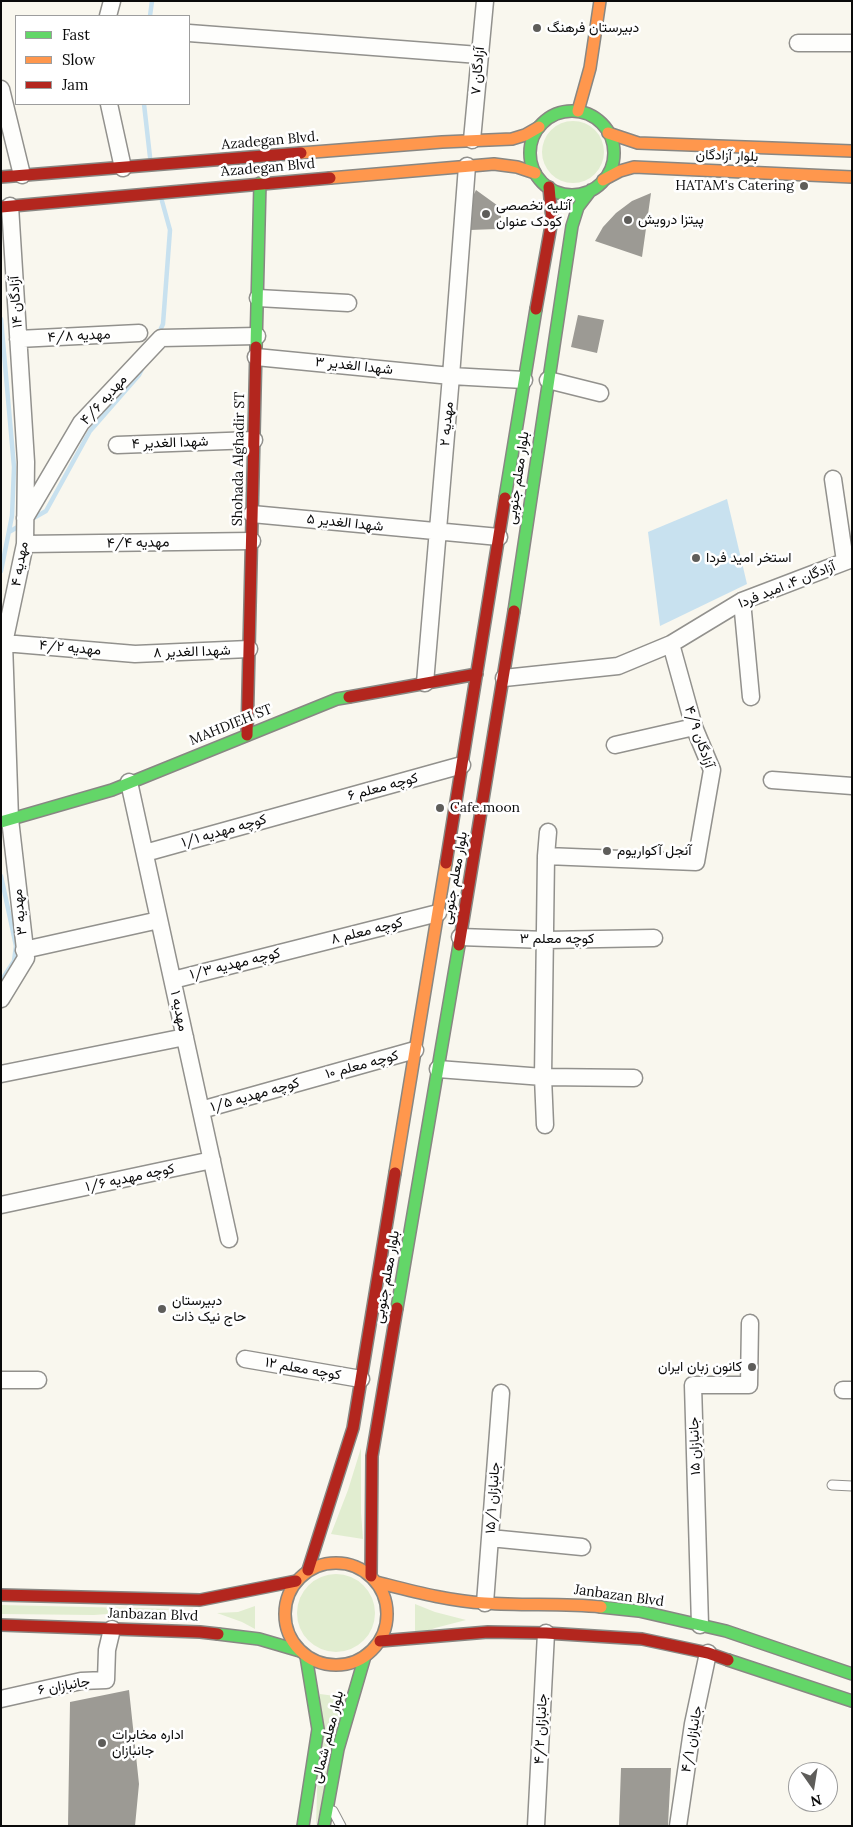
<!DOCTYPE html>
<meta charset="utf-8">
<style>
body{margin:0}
#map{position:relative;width:853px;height:1827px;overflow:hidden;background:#f9f7ee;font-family:Lora,serif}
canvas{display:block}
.frame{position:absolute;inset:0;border:2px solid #0a0a0a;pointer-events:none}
.legend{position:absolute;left:15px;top:15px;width:175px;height:90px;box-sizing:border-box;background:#fff;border:1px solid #9d9d9d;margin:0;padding:6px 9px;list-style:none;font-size:15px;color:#0a0a0a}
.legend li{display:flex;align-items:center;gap:10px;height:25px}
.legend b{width:25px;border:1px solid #9d9d9d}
.north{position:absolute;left:788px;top:1762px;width:50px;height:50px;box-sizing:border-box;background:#fff;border:1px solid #9d9d9d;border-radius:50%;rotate:167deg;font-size:14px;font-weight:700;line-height:20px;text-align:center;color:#0a0a0a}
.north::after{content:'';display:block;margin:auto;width:18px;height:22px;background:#5e5d5a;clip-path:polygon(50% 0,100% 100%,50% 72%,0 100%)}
</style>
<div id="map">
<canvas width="853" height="1827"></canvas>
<div class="frame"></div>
<ul class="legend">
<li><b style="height:6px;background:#63d668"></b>Fast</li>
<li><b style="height:6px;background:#ff974d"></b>Slow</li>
<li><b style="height:6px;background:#b3261e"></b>Jam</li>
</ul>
<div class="north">N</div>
</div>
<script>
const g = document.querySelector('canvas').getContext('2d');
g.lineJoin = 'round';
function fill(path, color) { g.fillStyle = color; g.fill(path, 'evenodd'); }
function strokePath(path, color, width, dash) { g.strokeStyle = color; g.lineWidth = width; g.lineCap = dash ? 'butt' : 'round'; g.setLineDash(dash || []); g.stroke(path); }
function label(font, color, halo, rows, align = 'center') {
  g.font = font + ' Lora,Vazirmatn,serif'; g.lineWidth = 5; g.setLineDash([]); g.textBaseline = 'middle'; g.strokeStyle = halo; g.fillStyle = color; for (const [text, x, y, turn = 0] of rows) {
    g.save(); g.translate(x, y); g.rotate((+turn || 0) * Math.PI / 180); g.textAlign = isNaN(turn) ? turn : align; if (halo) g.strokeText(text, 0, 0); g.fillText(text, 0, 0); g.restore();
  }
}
const green = new Path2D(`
 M542 152a31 31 0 1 1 62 0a31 31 0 1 1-62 0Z
 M 361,1448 L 361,1513 L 363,1539 L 331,1534 L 348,1490 Z
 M297 1613a39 39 0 1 1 78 0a39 39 0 1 1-78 0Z
 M 415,1604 L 435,1612 L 466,1620 L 435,1628 L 415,1635 Z
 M 1,1605 L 175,1609 L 94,1615 L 1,1614 Z
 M 255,1606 L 255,1629 L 242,1622 L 217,1613 L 238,1612 Z
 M 320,1694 L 350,1698 L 316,1826 Z`);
const water = new Path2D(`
 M 727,499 L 747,584 L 660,626 L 648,532 Z`);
const stream = new Path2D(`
 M 150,16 L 152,1
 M 144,104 L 150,157
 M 1,319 L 14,467 L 12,516 L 1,571
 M 158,335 L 163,324 L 170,230 L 162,201
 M 30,520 L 46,511 L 90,431 L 139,375 L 143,367
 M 9,532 L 21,525
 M 1,876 L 16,946 L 14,961 L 1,981`);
const building = new Path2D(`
 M 476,190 L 501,208 L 501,220 L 497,229 L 470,230 L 470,202 Z
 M 651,193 L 642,257 L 595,241 L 603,227 L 616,213 L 632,201 Z
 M 578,315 L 604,320 L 597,353 L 571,347 Z
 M 129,1690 L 139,1784 L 135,1826 L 68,1826 L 70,1702 Z
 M 621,1768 L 671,1768 L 668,1825 L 619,1825 Z`);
const lane = new Path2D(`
 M 832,1485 L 852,1486
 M 333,1811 L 341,1826`);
const street = new Path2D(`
 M 108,16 L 112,1
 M 189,33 L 479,55
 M 798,43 L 852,43
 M 1,89 L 22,175
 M 109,104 L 123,168
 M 472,140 L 485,1
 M 258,298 L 348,303
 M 18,339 L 139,333
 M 256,357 L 451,376 L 524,380
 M 548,380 L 600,393
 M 117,445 L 254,440
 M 833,479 L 845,561
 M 252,514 L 499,537
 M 25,518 L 81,423 L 161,338 L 257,336
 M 25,544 L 252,541
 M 742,601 L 751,697
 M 4,643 L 135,654 L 249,649
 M 504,678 L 618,666 L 671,644 L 742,601 L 852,559
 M 425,683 L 451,376 L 467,166
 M 615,745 L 694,727
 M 772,780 L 852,786
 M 129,782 L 229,1239
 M 145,853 L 462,765
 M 546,856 L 548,832
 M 460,937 L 546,940 L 654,938
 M 24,950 L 159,920
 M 173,980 L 438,913
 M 1,999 L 26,958 L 10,819 L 4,643 L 25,544 L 26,462 L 10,206
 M 438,1069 L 543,1077 L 634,1078
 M 1,1074 L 185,1037
 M 201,1110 L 415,1050
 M 545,1125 L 543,1077 L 546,856 L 696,862 L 712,770 L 694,727 L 671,644
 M 1,1205 L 212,1160
 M 245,1359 L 361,1379
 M 1,1380 L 38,1380
 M 843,1390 L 852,1390
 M 490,1538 L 582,1547
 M 485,1603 L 501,1393
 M 700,1625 L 693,1385 L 749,1385 L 750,1323
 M 1,1699 L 81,1681 L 106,1680 L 107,1650 L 112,1629
 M 536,1826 L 546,1633
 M 678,1826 L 693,1724 L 708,1653`);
const fast = new Path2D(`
 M530 153a42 42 0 1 1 84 0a42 42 0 1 1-84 0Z
 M 256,347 L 260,183
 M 505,498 L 536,309
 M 514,611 L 572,226 L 578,207 L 591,190
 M 1,822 L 112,790 L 337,699 L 349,697
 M 397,1308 L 459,945
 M 601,1607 L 639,1611 L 726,1631 L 852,1674
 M 218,1634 L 259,1639 L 300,1651
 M 728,1660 L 852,1701
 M 303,1826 L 318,1729 L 306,1656
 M 324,1826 L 338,1749 L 365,1656`);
const slow = new Path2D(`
 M 578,111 L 590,68 L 600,1
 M 608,133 L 638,143 L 852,151
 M 301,153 L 442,142 L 512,139 L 525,135 L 539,127
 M 330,178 L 494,164 L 517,167 L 535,173
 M 603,180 L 620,171 L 634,167 L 852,177
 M 395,1173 L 446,863
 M285 1614a51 51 0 1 1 102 0a51 51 0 1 1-102 0Z
 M 376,1582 C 412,1591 448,1601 485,1603 C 524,1606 562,1603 601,1607`);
const jam = new Path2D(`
 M 1,177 L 301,153
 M 1,207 L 330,178
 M 536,309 L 552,220 L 549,187
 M 349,697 L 477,674
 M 247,735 L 256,347
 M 446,863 L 505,498
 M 459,945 L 514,611
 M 308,1570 L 353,1428 L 395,1173
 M 371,1576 L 372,1456 L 397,1308
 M 1,1595 L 200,1600 L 296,1581
 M 1,1625 L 200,1632 L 218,1634
 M 380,1641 L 488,1632 L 546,1633 L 642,1639 L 708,1653 L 728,1660`);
const markers = [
 [537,28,5,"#5e5d5a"],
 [804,186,5,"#5e5d5a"],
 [486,214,5,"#5e5d5a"],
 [628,220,5,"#5e5d5a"],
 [696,558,5,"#5e5d5a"],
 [440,808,5,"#5e5d5a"],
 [607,851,5,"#5e5d5a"],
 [162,1309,5,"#5e5d5a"],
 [752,1367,5,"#5e5d5a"],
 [102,1743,5,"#5e5d5a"]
];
const poiNames = [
 ["دبیرستان فرهنگ",547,28],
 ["HATAM's Catering",794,186,"right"],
 ["آتلیه تخصصی",496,206],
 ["کودک عنوان",496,222],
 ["پیتزا درویش",638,220],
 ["استخر امید فردا",706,558],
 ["Cafe.moon",450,808],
 ["آنجل آکواریوم",617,851],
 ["دبیرستان",172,1301],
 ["حاج نیک ذات",172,1317],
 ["کانون زبان ایران",742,1367,"right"],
 ["اداره مخابرات",112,1735],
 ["جانبازان",112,1751]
];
const streetNames = [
 ["آزادگان ۷",478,71,-85],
 ["Azadegan Blvd.",270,141,-5],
 ["بلوار آزادگان",727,156,2],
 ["َAzadegan Blvd",268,168,-5],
 ["آزادگان ۱۴",16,302,-94],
 ["مهدیه ۴/۸",79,336,-3],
 ["شهدا الغدیر ۳",354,366,6],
 ["مهدیه ۴/۶",104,400,-48],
 ["مهدیه ۲",447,424,-85],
 ["شهدا الغدیر ۴",170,443,-2],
 ["Shohada Alghadir ST",239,459,-89],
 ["بلوار معلم جنوبی",518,478,-82],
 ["شهدا الغدیر ۵",345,523,6],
 ["مهدیه ۴/۴",138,543,-1],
 ["مهدیه ۴",20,564,-80],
 ["آزادگان ۴، امید فردا",787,585,-22],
 ["مهدیه ۴/۲",70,648,5],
 ["شهدا الغدیر ۸",192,652,-2],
 ["MAHDIEH ST",231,725,-22],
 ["آزادگان ۴/۹",699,737,71],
 ["کوچه معلم ۶",383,787,-15],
 ["کوچه مهدیه ۱/۱",224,831,-16],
 ["بلوار معلم جنوبی",455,878,-80],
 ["مهدیه ۳",20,912,-96],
 ["کوچه معلم ۸",367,931,-14],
 ["کوچه معلم ۳",557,939],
 ["کوچه مهدیه ۱/۳",235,964,-14],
 ["مهدیه ۱",179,1011,78],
 ["کوچه معلم ۱۰",362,1065,-15],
 ["کوچه مهدیه ۱/۵",255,1095,-16],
 ["کوچه مهدیه ۱/۶",130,1178,-12],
 ["بلوار معلم جنوبی",387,1277,-80],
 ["کوچه معلم ۱۲",303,1369,10],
 ["جانبازان ۱۵",695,1446,-92],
 ["جانبازان ۱۵/۱",493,1498,-86],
 ["Janbazan Blvd",619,1596,8],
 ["Janbazan Blvd",153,1615,2],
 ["جانبازان ۶",64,1686,-10],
 ["جانبازان ۴/۲",541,1729,-87],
 ["بلوار معلم شمالی",328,1737,-76],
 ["جانبازان ۴/۱",692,1739,-80]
];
fill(green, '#e1edd0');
fill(water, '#c8e1ef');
strokePath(stream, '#c8e1ef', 4.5);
fill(building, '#9c9a94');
strokePath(lane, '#92918d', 11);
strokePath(street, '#92918d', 19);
strokePath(fast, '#888783', 14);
strokePath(slow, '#888783', 14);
strokePath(jam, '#888783', 14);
strokePath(lane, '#fefefc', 9);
strokePath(street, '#fefefc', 16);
strokePath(fast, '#63d668', 11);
strokePath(slow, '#ff974d', 11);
strokePath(jam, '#b3261e', 11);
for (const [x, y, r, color] of markers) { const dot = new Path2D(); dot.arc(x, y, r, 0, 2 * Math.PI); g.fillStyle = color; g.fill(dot); strokePath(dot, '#fff', 2); }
label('14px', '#0a0a0a', '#fff', poiNames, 'left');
label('14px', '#0a0a0a', '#fff', streetNames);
</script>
